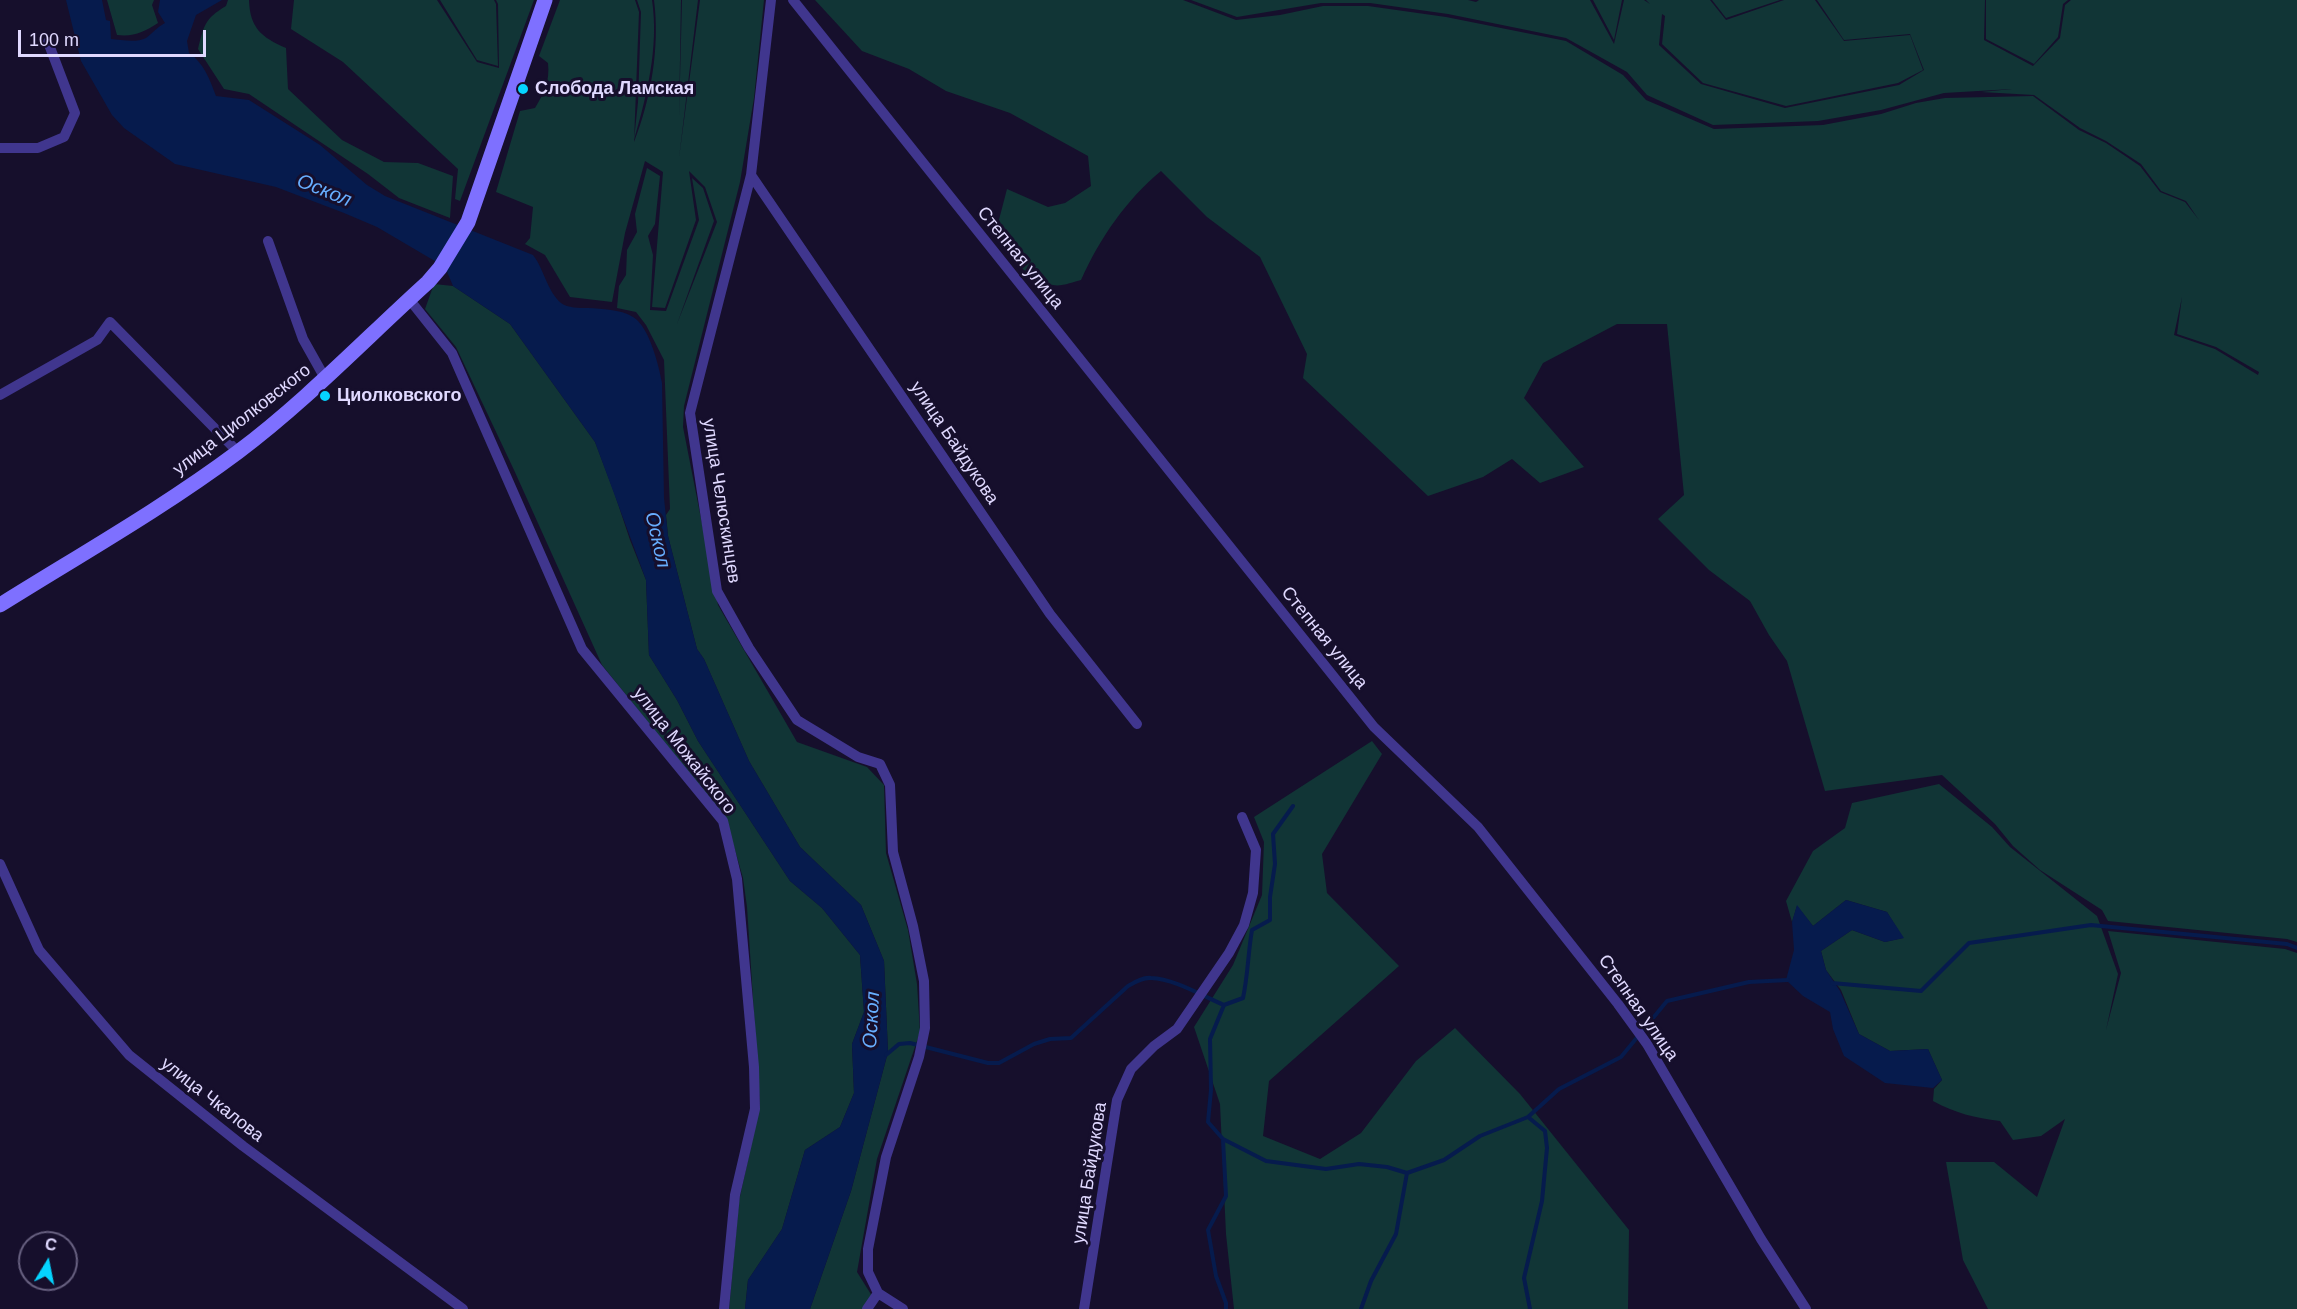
<!DOCTYPE html>
<meta charset="utf-8">
<style>
body{margin:0}
#map{position:relative;width:2297px;height:1309px;overflow:hidden;background:#160f2c;font-family:Arial,sans-serif}
canvas{display:block}
.north{position:absolute;left:18px;top:1231px;width:60px;height:60px;box-sizing:border-box;background:#160f2c;border:2px solid #676080;border-radius:50%;rotate:10deg;font-size:16px;font-weight:700;line-height:24px;text-align:center;color:#e0d9ff}
.north::after{content:'';display:block;margin:auto;width:21px;height:27px;background:#05d4ff;clip-path:polygon(50% 0,100% 100%,50% 72%,0 100%)}
.scale{position:absolute;left:18px;top:30px;width:188px;height:27px;box-sizing:border-box;border:3px solid #e0d9ff;border-top:0;padding-left:8px;font-size:18px;line-height:21px;white-space:nowrap;color:#e0d9ff;-webkit-text-stroke:4px #160f2c;paint-order:stroke}
</style>
<div id="map">
<canvas width="2297" height="1309"></canvas>
<div class="north">С</div>
<div class="scale">100 m</div>
</div>
<script>
const g = document.querySelector('canvas').getContext('2d');
g.lineJoin = 'round';
function fill(path, color) { g.fillStyle = color; g.fill(path, 'evenodd'); }
function strokePath(path, color, width, dash) { g.strokeStyle = color; g.lineWidth = width; g.lineCap = dash ? 'butt' : 'round'; g.setLineDash(dash || []); g.stroke(path); }
function label(font, color, halo, rows, align = 'center') {
  g.font = font + ' Arial,sans-serif'; g.lineWidth = 6; g.setLineDash([]); g.textBaseline = 'middle'; g.strokeStyle = halo; g.fillStyle = color; for (const [text, x, y, turn = 0] of rows) {
    g.save(); g.translate(x, y); g.rotate((+turn || 0) * Math.PI / 180); g.textAlign = isNaN(turn) ? turn : align; if (halo) g.strokeText(text, 0, 0); g.fillText(text, 0, 0); g.restore();
  }
}
const green = new Path2D(`
 M 107,0 L 154,0 L 152,5 L 158,23 C 144,32 134,37 117,35 Z
 M 228,0 L 249,0 C 250,28 261,37 286,48 L 288,89 L 342,140 L 384,162 L 418,163 L 453,176 L 450,218 L 399,198 L 368,174 L 249,94 L 224,89 L 198,49 C 204,26 204,19 226,6 Z
 M 294,0 L 437,0 L 477,62 L 499,68 L 498,4 L 496,0 L 534,0 L 460,201 L 455,199 L 458,169 L 343,62 L 291,29 Z
 M 440,0 L 494,0 L 496,4 L 498,66 L 477,60 Z
 M 560,0 L 635,0 L 639,12 L 634,142 C 651,99 660,47 654,0 L 681,0 L 679,118 L 682,0 L 698,0 L 679,158 L 700,0 L 764,0 L 754,98 L 740,182 L 684,406 L 683,427 L 718,605 L 797,742 L 867,767 L 884,785 L 886,853 L 908,930 L 917,984 L 920,1032 L 877,1159 L 857,1272 L 872,1296 L 864,1309 L 810,1309 L 851,1191 L 888,1052 L 884,961 L 861,905 L 800,847 L 749,761 L 704,659 L 697,649 L 668,536 L 666,515 L 670,509 L 664,360 L 646,325 L 636,312 L 617,308 L 619,286 L 626,275 L 627,250 L 637,232 L 635,214 L 647,168 L 660,176 L 655,224 L 648,236 L 653,255 L 650,310 L 666,311 L 699,220 L 692,178 L 703,188 L 714,221 L 677,324 L 717,222 L 705,187 L 689,171 L 696,220 L 665,308 L 652,307 L 663,172 L 645,161 L 625,233 L 612,302 L 570,297 L 545,255 L 525,244 L 530,238 L 533,207 L 496,192 L 520,111 L 535,108 C 544,93 550,82 548,63 L 539,56 Z
 M 637,0 L 652,0 C 659,47 647,95 634,140 L 638,102 L 641,12 Z
 M 815,0 L 1183,0 L 1236,20 L 1280,15 L 1323,6 L 1368,6 L 1446,17 L 1566,41 L 1623,75 L 1646,100 L 1714,129 L 1823,125 L 1881,114 L 1916,103 L 1945,98 L 2033,96 L 2079,130 L 2106,143 L 2140,166 L 2160,192 L 2185,202 L 2199,220 L 2186,201 L 2161,191 L 2141,164 L 2106,141 L 2080,128 L 2034,95 L 1981,92 L 2012,89 L 1944,93 L 1881,110 L 1818,121 L 1713,125 L 1647,95 L 1627,72 L 1566,38 L 1448,14 L 1370,3 L 1321,3 L 1237,17 L 1191,0 L 1468,0 L 1476,2 L 1479,0 L 1590,0 L 1614,44 L 1624,0 L 1644,0 L 1650,4 L 1646,0 L 1710,0 L 1726,20 L 1784,0 L 1815,0 L 1844,41 L 1910,35 L 1923,70 L 1898,83 L 1786,106 L 1703,83 L 1662,44 L 1665,16 L 1662,14 L 1659,45 L 1701,84 L 1785,108 L 1899,85 L 1924,70 L 1910,34 L 1844,40 L 1817,0 L 1985,0 L 1984,40 L 2033,66 L 2060,38 L 2065,5 L 2071,0 L 2297,0 L 2297,942 L 2287,939 L 2108,921 L 2102,910 L 2040,870 L 2013,846 L 1995,824 L 1942,775 L 1825,791 L 1787,661 L 1769,635 L 1750,601 L 1709,570 L 1658,519 L 1684,495 L 1667,324 L 1617,324 L 1543,363 L 1524,398 L 1584,467 L 1540,483 L 1512,459 L 1483,477 L 1428,496 L 1303,378 L 1307,354 L 1260,257 L 1207,217 L 1161,171 C 1126,200 1100,238 1081,280 C 1073,282 1061,287 1053,285 C 1027,281 1009,254 995,235 L 1007,189 L 1048,207 L 1065,203 L 1091,186 L 1088,156 L 1010,113 L 946,91 L 909,69 L 862,51 ZM 2182,297 L 2177,334 L 2216,347 L 2259,372 L 2258,375 L 2215,349 L 2174,335 Z
 M 1593,0 L 1622,0 L 1614,40 Z
 M 1712,0 L 1780,0 L 1726,18 Z
 M 1986,0 L 2068,0 L 2063,4 L 2058,37 L 2034,64 L 1986,39 Z
 M 434,284 L 453,286 L 510,324 L 595,442 L 614,492 L 630,540 L 646,580 L 649,655 L 677,700 L 698,741 L 790,881 L 822,908 L 860,955 L 864,1012 L 852,1044 L 854,1093 L 840,1127 L 805,1150 L 782,1229 L 748,1280 L 745,1309 L 729,1309 L 739,1201 L 760,1105 L 747,907 L 743,878 L 726,819 L 602,665 L 514,470 L 456,347 L 425,309 Z
 M 1372,741 L 1382,754 L 1322,854 L 1327,893 L 1399,966 L 1269,1081 L 1263,1136 L 1320,1159 L 1361,1133 L 1416,1061 L 1455,1028 L 1520,1094 L 1629,1230 L 1628,1309 L 1234,1309 L 1226,1234 L 1220,1104 L 1194,1027 L 1233,965 L 1262,895 L 1264,842 L 1254,817 Z
 M 1939,784 L 1992,827 L 2010,847 L 2097,916 L 2118,974 L 2106,1030 L 2121,973 L 2108,931 L 2285,949 L 2297,953 L 2297,1309 L 1988,1309 L 1963,1260 L 1946,1162 L 1994,1162 L 2037,1197 L 2065,1119 L 2041,1136 L 2013,1140 L 2000,1121 C 1975,1118 1955,1113 1933,1101 L 1934,1089 L 1942,1080 L 1928,1049 L 1890,1051 L 1859,1034 L 1841,990 L 1826,970 L 1821,951 L 1852,930 L 1885,942 L 1903,938 L 1887,912 L 1846,900 L 1813,926 L 1797,906 L 1792,922 L 1786,901 L 1813,851 L 1845,828 L 1852,803 Z`);
const water = new Path2D(`
 M 66,0 L 102,0 L 106,20 L 110,21 L 111,39 C 121,40 137,43 146,38 C 152,34 157,27 165,23 L 158,12 L 160,0 L 222,0 L 196,15 L 187,41 L 189,53 C 204,63 210,80 216,96 L 249,100 L 320,145 L 367,185 L 385,196 L 533,255 C 544,269 547,291 561,303 C 568,308 579,308 588,308 C 602,309 620,309 633,317 C 649,326 659,366 662,383 L 664,498 L 668,536 L 697,649 L 704,659 L 749,761 L 800,847 L 861,905 L 884,961 L 888,1052 L 851,1191 L 810,1309 L 745,1309 L 748,1280 L 782,1229 L 805,1150 L 840,1127 L 854,1093 L 852,1044 L 864,1012 L 860,955 L 822,908 L 790,881 L 698,741 L 677,700 L 649,655 L 646,580 L 595,442 L 510,324 L 453,286 L 445,267 L 377,227 L 344,213 L 276,187 L 175,164 L 124,128 L 112,115 L 81,61 Z
 M 1846,900 L 1887,912 L 1904,938 L 1885,942 L 1852,930 L 1821,951 L 1826,970 L 1840,991 L 1859,1034 L 1890,1051 L 1928,1049 L 1942,1080 L 1933,1088 L 1885,1083 L 1844,1056 L 1833,1029 L 1830,1012 L 1803,996 L 1786,980 L 1794,950 L 1792,922 L 1797,905 L 1813,926 Z`);
const stream = new Path2D(`
 M 1832,983 L 1921,991 L 1969,943 L 2091,925 L 2287,944 L 2297,948
 M 1224,1005 L 1210,1039 L 1211,1090 L 1208,1122 L 1223,1139 L 1266,1161 L 1326,1169 L 1359,1164 L 1387,1167 L 1407,1173 L 1444,1160 L 1480,1136 L 1528,1117 L 1559,1089 L 1621,1057 L 1667,1001 L 1749,982 L 1788,980
 M 886,1055 L 899,1044 L 910,1043 L 988,1063 L 999,1063 L 1034,1044 L 1050,1039 L 1071,1038 L 1128,986 C 1135,982 1143,977 1151,978 C 1175,979 1202,996 1224,1005 L 1243,998 C 1248,975 1248,953 1252,930 L 1270,920 L 1270,897 L 1275,864 L 1273,834 L 1293,806
 M 1528,1117 L 1545,1131 L 1547,1148 L 1542,1201 L 1524,1278 L 1530,1309
 M 1223,1140 L 1226,1196 L 1208,1230 L 1216,1276 L 1226,1303 L 1226,1309
 M 1361,1309 L 1371,1281 L 1396,1234 L 1407,1173`);
const street = new Path2D(`
 M 771,0 L 751,175 L 690,413 L 717,591 L 749,648 L 797,720 L 858,757 L 880,764 L 890,785 L 893,852 L 913,926 L 924,981 L 925,1028 L 919,1057 L 886,1157 L 868,1249 L 868,1272 L 878,1293 L 903,1309
 M 793,0 L 1374,727 L 1478,827 L 1618,1004 L 1647,1044 L 1761,1239 L 1806,1309
 M 0,148 L 38,148 L 64,137 L 75,113 L 48,42
 M 751,175 L 1050,614 L 1137,724
 M 268,241 L 303,339 L 326,380
 M 409,299 L 452,353 L 582,649 L 723,821 L 737,879 L 754,1067 L 755,1109 L 735,1195 L 724,1309
 M 0,395 L 97,340 L 110,322 L 238,452
 M 0,864 L 39,950 L 129,1055 L 243,1146 L 463,1309
 M 867,1309 L 878,1293
 M 1084,1309 L 1117,1100 L 1131,1069 L 1154,1046 L 1177,1029 L 1229,953 L 1244,925 L 1253,893 L 1256,850 L 1242,817`);
const secondary = new Path2D(`
 M 0,605 C 80,555 163,508 238,452 C 306,401 365,339 428,282 L 440,268 L 468,222 L 545,0`);
const markers = [
 [523,89,6,"#05d4ff"],
 [325,396,6,"#05d4ff"]
];
const poiNames = [
 ["Слобода Ламская",535,89],
 ["Циолковского",337,396]
];
const streetNames = [
 ["Степная улица",1020,258,51],
 ["улица Циолковского",242,420,-38],
 ["улица Байдукова",954,443,56],
 ["улица Челюскинцев",721,501,81],
 ["Степная улица",1324,638,51],
 ["улица Можайского",684,751,52],
 ["Степная улица",1638,1008,55],
 ["улица Чкалова",212,1100,38],
 ["улица Байдукова",1090,1173,-81]
];
const waterNames = [
 ["Оскол",324,191,22],
 ["Оскол",657,540,77],
 ["Оскол",872,1020,-87]
];
fill(green, '#113536');
fill(water, '#061b4d');
strokePath(stream, '#061b4d', 4);
strokePath(street, '#40368e', 10);
strokePath(secondary, '#7e70ff', 15);
for (const [x, y, r, color] of markers) { const dot = new Path2D(); dot.arc(x, y, r, 0, 2 * Math.PI); g.fillStyle = color; g.fill(dot); strokePath(dot, '#160f2c', 2); }
label('bold 18px', '#e0d9ff', '#160f2c', poiNames, 'left');
label('18px', '#e0d9ff', '#160f2c', streetNames);
label('italic 20px', '#67aeff', '#160f2c', waterNames);
</script>
